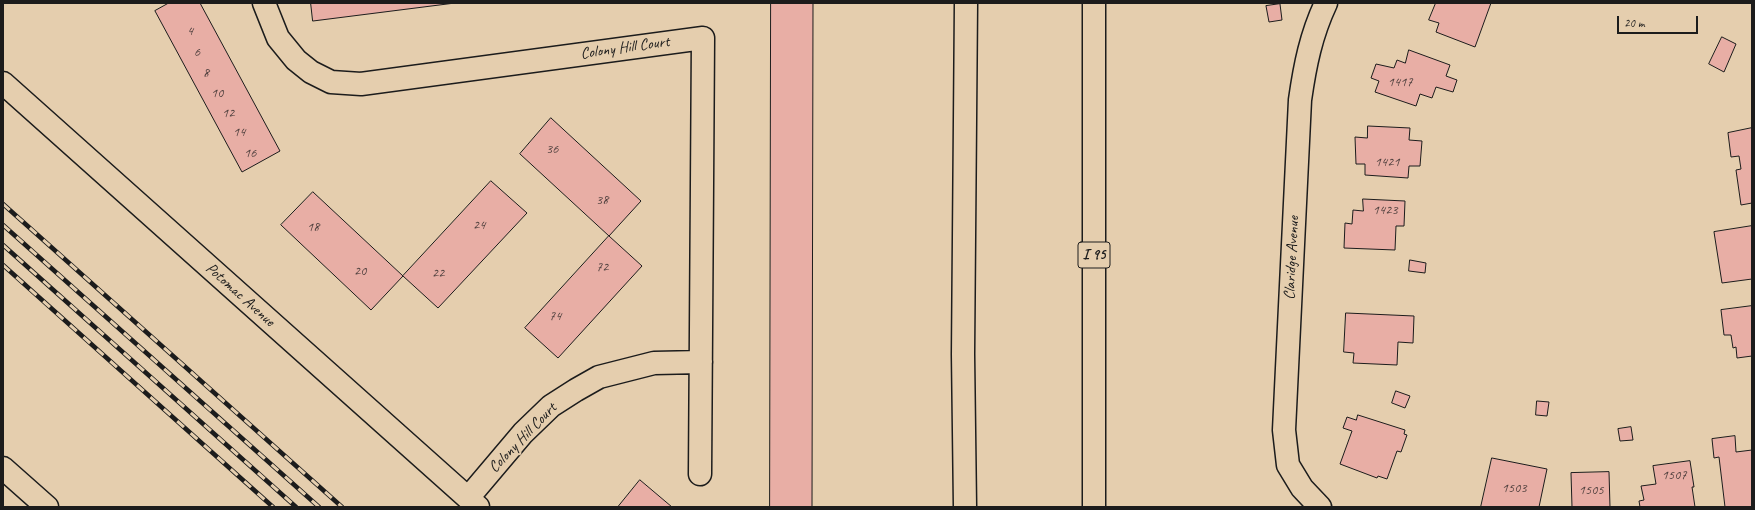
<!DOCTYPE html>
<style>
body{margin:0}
#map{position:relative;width:1755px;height:510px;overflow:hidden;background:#e5ceae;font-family:Caveat,sans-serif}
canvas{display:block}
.frame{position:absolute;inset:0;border:4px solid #1c1c1c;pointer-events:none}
.scale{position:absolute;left:1617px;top:16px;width:81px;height:18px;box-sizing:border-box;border:2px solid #1c1c1c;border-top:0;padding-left:5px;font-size:12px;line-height:14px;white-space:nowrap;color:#1c1c1c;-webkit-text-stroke:3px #e5ceae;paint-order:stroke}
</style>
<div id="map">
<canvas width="1755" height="510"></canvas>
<div class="frame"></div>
<div class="scale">20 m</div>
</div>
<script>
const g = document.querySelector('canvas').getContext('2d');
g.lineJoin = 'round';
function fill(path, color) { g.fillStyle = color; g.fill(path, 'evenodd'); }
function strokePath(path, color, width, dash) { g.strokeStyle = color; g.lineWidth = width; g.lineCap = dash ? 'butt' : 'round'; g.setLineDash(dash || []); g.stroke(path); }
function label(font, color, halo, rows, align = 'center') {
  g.font = font + ' Caveat,sans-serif'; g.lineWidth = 4; g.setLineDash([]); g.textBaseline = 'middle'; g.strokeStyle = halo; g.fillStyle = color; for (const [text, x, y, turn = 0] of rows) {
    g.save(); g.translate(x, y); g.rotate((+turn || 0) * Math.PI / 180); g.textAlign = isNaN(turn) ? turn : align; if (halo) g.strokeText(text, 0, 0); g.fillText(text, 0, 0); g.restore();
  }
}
const building = new Path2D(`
 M 169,3 L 200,3 L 280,151 L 242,172 L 155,11 Z
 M 311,3 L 455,3 L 313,21 Z
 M 771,3 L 813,3 L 812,507 L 770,507 Z
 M 1436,3 L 1491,3 L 1475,47 L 1436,32 L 1439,23 L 1429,20 Z
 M 1280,4 L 1282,20 L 1269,22 L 1266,6 Z
 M 1722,37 L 1736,44 L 1724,72 L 1709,64 Z
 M 1409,50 L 1450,65 L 1446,76 L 1457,80 L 1453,92 L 1436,87 L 1432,98 L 1420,94 L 1416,106 L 1375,92 L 1379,81 L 1371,78 L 1376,64 L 1394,68 L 1397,60 L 1405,63 Z
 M 551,118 L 641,201 L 609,236 L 520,154 Z
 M 1368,126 L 1410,128 L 1409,140 L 1422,141 L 1420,166 L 1409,166 L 1408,178 L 1365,175 L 1365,164 L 1356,164 L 1355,137 L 1367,138 Z
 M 1752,128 L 1752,203 L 1741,205 L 1736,170 L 1741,169 L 1739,156 L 1731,157 L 1728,133 Z
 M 491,181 L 527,213 L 438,308 L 403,276 Z
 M 313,192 L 403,276 L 371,310 L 281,225 Z
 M 1363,199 L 1405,201 L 1404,226 L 1396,226 L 1395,250 L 1344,248 L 1345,223 L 1352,224 L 1353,210 L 1363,211 Z
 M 1752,226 L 1752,279 L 1722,283 L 1714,232 Z
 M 609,236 L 642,266 L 558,358 L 525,328 Z
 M 1410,260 L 1426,263 L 1425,273 L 1409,271 Z
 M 1752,306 L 1752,356 L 1737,358 L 1736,347 L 1733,348 L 1731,335 L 1724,335 L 1721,310 Z
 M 1346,313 L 1414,316 L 1413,343 L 1398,342 L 1397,365 L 1353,363 L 1354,353 L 1344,352 Z
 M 1396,391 L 1410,396 L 1405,408 L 1392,403 Z
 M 1537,401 L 1549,402 L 1547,416 L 1536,415 Z
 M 1358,415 L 1405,430 L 1404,434 L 1407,435 L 1401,452 L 1397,451 L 1387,479 L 1378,476 L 1377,478 L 1340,464 L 1352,431 L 1343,428 L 1347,417 L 1356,420 Z
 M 1631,427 L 1633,440 L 1620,441 L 1618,429 Z
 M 1735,436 L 1736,452 L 1752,450 L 1752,507 L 1725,507 L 1719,457 L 1714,458 L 1712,439 Z
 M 1492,458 L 1547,469 L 1539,507 L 1481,507 Z
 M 1690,461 L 1694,487 L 1692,487 L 1695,507 L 1640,507 L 1639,501 L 1644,500 L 1641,486 L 1656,484 L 1653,466 Z
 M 1609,472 L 1610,507 L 1572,507 L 1571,473 Z
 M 640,480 L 672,507 L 618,507 Z`);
const street = new Path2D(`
 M 264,3 L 278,38 L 296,60 L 311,72 L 331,82 L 361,84 L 703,38 L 700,474
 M 3,83 L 478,507
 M 468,498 L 523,433 L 551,406 L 576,390 L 599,377 L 654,363 L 701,362
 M 1320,507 L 1302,488 L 1288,465 L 1284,430 L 1300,100 C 1305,65 1311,35 1326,3`);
const primary = new Path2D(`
 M 3,468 L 47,507`);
const highway = new Path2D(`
 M 965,507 L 963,354 L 966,3
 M 1094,507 L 1094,3`);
const rail = new Path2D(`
 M 3,204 L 342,507
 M 3,225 L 319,507
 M 3,245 L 296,507
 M 3,265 L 273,507`);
const numberNames = [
 ["4",190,31],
 ["6",197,52],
 ["8",206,73],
 ["1417",1400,82],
 ["10",217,93],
 ["12",228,113],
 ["14",239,132],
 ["36",552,149],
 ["16",250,153],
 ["1421",1387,162],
 ["38",602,200],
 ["1423",1385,210],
 ["24",479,225],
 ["18",313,227],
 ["72",602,267],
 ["20",360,271],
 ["22",438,273],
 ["74",555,316],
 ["1507",1674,475],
 ["1503",1514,488],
 ["1505",1591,490]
];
const shields = [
 [1094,255,32]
];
const shieldNames = [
 ["I 95",1094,255]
];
const streetNames = [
 ["Colony Hill Court",625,48,-8],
 ["Claridge Avenue",1292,258,-87],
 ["Potomac Avenue",240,295,42],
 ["Colony Hill Court",523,438,-46]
];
fill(building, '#e8aea5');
strokePath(building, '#1c1c1c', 1);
strokePath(street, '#1c1c1c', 25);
strokePath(primary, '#1c1c1c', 25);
strokePath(highway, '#1c1c1c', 25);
strokePath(street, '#e5ceae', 22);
strokePath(primary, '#e5ceae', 22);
strokePath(highway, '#e5ceae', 22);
strokePath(rail, '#1c1c1c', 4.5);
strokePath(rail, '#e5ceae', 3, [9]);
label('14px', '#4f403e', null, numberNames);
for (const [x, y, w] of shields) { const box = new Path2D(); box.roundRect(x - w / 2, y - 13, w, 26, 3); g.fillStyle = '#e5ceae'; g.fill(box); strokePath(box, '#1c1c1c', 1); }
label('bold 15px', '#1c1c1c', null, shieldNames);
label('16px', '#1c1c1c', '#e5ceae', streetNames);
</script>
